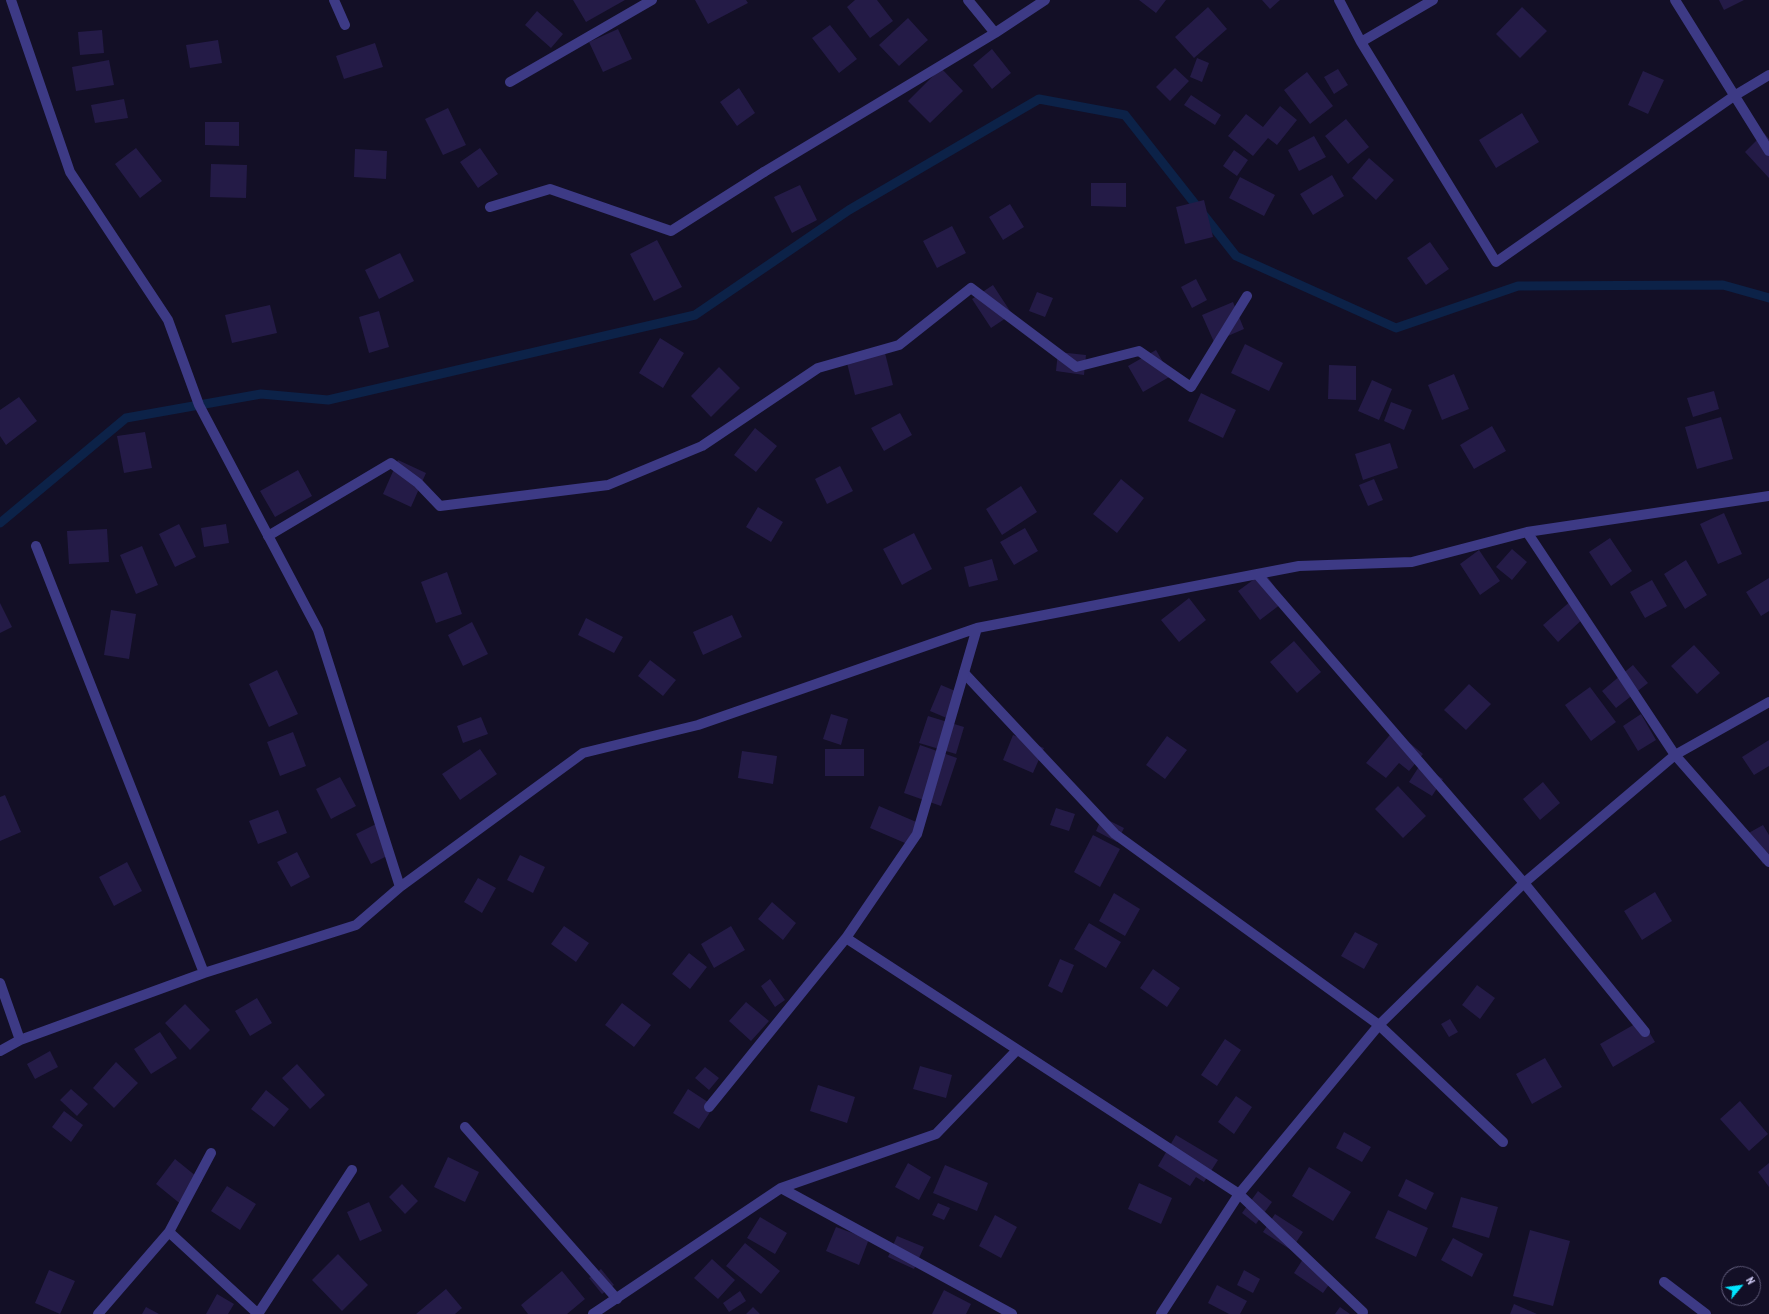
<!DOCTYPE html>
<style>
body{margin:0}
#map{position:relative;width:1769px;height:1314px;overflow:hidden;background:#130f26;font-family:"PT Sans Narrow",sans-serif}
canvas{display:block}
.north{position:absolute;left:1721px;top:1266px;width:40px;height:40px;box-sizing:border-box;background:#130f26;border:1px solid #625e7d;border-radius:50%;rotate:61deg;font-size:11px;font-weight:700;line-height:16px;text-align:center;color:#d9d4ff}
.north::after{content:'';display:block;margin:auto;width:14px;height:18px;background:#00e5ff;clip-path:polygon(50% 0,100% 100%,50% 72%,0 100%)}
</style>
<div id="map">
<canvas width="1769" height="1314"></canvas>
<div class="north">N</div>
</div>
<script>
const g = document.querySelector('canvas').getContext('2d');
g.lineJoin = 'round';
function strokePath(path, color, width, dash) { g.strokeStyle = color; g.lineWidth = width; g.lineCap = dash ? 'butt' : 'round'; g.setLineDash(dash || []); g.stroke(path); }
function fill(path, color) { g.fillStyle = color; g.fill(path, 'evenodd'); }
const stream = new Path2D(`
 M 0,523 L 126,418 L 261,394 L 328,400 L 695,315 L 849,210 L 1039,99 L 1125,115 L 1236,256 L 1396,328 L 1518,286 L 1723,285 L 1769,298`);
const building = new Path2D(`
 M 573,0 L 625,0 L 586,22 Z
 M 695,0 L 746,0 L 748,3 L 708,24 Z
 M 855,0 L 877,0 L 893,21 L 870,38 L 847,7 Z
 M 1139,0 L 1166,0 L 1156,13 Z
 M 1262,0 L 1280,0 L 1270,9 Z
 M 1719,0 L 1744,0 L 1724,10 Z
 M 1208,7 L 1227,29 L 1194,58 L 1175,37 Z
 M 1522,7 L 1547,31 L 1520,58 L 1496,34 Z
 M 537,11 L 563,34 L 551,48 L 525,25 Z
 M 908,18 L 928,40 L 899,66 L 879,45 Z
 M 830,25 L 857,59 L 839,73 L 812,38 Z
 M 618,29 L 632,59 L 603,72 L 589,42 Z
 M 102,30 L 104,53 L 80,55 L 78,32 Z
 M 218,40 L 222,63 L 190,68 L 186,45 Z
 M 375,43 L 383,67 L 344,79 L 336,56 Z
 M 992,49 L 1011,73 L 992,89 L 973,65 Z
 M 1197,58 L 1209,63 L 1202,82 L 1190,77 Z
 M 109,60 L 114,85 L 76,91 L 72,67 Z
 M 941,68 L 963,91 L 930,123 L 908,101 Z
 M 1175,68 L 1189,81 L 1170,101 L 1156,87 Z
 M 1338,69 L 1348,85 L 1334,94 L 1324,77 Z
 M 1643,71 L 1664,80 L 1648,114 L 1628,105 Z
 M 1307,72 L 1333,106 L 1310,124 L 1284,90 Z
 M 739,88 L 755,113 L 737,126 L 720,102 Z
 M 1191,95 L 1221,115 L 1215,125 L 1184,105 Z
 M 124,99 L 128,118 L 95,123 L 91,105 Z
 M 1280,106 L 1297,120 L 1277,145 L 1268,138 L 1253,156 L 1228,136 L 1246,114 L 1263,127 Z
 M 448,108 L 466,145 L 443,155 L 425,119 Z
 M 1522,113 L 1539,142 L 1496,168 L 1479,140 Z
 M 1346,119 L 1369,147 L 1348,164 L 1325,136 Z
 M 205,122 L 239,122 L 239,146 L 205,145 Z
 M 1764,133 L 1769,139 L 1769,178 L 1745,152 Z
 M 1314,136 L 1326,157 L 1299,171 L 1288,150 Z
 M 136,148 L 162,181 L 140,198 L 115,164 Z
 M 480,148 L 498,174 L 478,188 L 460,162 Z
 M 355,149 L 387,151 L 386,179 L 354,177 Z
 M 1234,150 L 1248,160 L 1237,176 L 1223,166 Z
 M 1369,158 L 1394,180 L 1376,200 L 1352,178 Z
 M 211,164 L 247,165 L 246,198 L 210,197 Z
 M 1332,175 L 1344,196 L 1313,215 L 1300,194 Z
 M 1240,177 L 1275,195 L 1264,216 L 1229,198 Z
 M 1091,183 L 1126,183 L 1126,207 L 1091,206 Z
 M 800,185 L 817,220 L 792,233 L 774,197 Z
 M 1204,200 L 1213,237 L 1185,244 L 1176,207 Z
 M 1010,204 L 1024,227 L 1003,240 L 989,217 Z
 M 952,226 L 966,253 L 937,268 L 923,241 Z
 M 657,240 L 682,287 L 654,301 L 630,254 Z
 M 1430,242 L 1449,269 L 1426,285 L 1407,258 Z
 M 400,253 L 414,281 L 379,299 L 365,270 Z
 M 1196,279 L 1207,300 L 1192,308 L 1181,287 Z
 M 993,285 L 1012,314 L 991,328 L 972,299 Z
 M 1037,292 L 1053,298 L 1045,317 L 1029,311 Z
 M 1233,302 L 1244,329 L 1214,342 L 1202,315 Z
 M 270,305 L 277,333 L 232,343 L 225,315 Z
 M 379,311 L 389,347 L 369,353 L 359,317 Z
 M 660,338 L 684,353 L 663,388 L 639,373 Z
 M 1245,344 L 1283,363 L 1269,391 L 1231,373 Z
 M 1156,350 L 1171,376 L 1143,392 L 1128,366 Z
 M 1058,352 L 1086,355 L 1084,375 L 1056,371 Z
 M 885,353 L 893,385 L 855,395 L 847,363 Z
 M 1329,365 L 1356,366 L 1356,400 L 1328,399 Z
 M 719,367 L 740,388 L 711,417 L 691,396 Z
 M 1454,374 L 1469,409 L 1442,420 L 1428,385 Z
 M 1372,380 L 1392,389 L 1379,420 L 1358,411 Z
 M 1714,391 L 1719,409 L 1693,417 L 1687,398 Z
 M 1201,393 L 1236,410 L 1223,438 L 1188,421 Z
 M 19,397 L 37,421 L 6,445 L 0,436 L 0,410 Z
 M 1391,402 L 1412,410 L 1404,430 L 1384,421 Z
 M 900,413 L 912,435 L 884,451 L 871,428 Z
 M 1721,417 L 1733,459 L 1697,469 L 1685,427 Z
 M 1492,426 L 1506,451 L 1474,469 L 1460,445 Z
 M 755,428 L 777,446 L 756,472 L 734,455 Z
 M 145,432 L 152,468 L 124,473 L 117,436 Z
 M 1390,443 L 1398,468 L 1363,480 L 1355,454 Z
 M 398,460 L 426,473 L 411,507 L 383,494 Z
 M 840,466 L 853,491 L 827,504 L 815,479 Z
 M 298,470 L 312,496 L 275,517 L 260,491 Z
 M 1121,479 L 1144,498 L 1117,533 L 1093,514 Z
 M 1374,479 L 1383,500 L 1368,506 L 1359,485 Z
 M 1021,486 L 1037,512 L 1002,535 L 986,509 Z
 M 758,507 L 783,522 L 771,542 L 746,527 Z
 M 1724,513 L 1742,554 L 1718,564 L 1700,524 Z
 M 179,524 L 196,557 L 175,567 L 159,534 Z
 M 226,524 L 229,543 L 204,547 L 201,528 Z
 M 1025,528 L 1038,551 L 1014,565 L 1000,542 Z
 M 107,529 L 109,562 L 69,564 L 67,531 Z
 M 914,533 L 932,569 L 902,585 L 883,549 Z
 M 1610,538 L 1632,571 L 1611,586 L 1589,552 Z
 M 142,546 L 158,585 L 136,594 L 120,555 Z
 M 1512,549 L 1527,562 L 1512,580 L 1496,567 Z
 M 1479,550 L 1500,581 L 1480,595 L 1460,564 Z
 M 992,559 L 998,580 L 969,587 L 964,567 Z
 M 1686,560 L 1707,595 L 1685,609 L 1664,574 Z
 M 447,572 L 462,614 L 436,623 L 421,582 Z
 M 1264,572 L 1285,601 L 1260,620 L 1238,591 Z
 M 1769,578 L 1769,611 L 1761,616 L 1746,592 Z
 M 1652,580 L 1667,606 L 1645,618 L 1630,592 Z
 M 1189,598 L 1206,620 L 1179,642 L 1161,620 Z
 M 1572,600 L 1586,616 L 1558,642 L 1543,625 Z
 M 0,603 L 12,627 L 0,633 Z
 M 111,610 L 136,614 L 129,659 L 104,655 Z
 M 732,615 L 742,637 L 703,655 L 693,632 Z
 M 586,618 L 623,637 L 614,653 L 578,635 Z
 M 472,622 L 488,654 L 463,666 L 448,635 Z
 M 1294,641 L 1321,672 L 1297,693 L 1270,662 Z
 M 1694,645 L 1720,673 L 1697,694 L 1671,666 Z
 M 650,660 L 676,680 L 663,696 L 638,676 Z
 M 1633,665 L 1648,683 L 1616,708 L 1602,691 Z
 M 277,670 L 298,714 L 269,727 L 249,684 Z
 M 1469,684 L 1491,704 L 1466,730 L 1444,710 Z
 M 941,685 L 960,693 L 949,719 L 930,711 Z
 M 1590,687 L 1616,722 L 1591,741 L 1565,705 Z
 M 831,714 L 848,719 L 841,745 L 823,739 Z
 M 1641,714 L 1656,740 L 1638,751 L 1623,726 Z
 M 928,716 L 964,727 L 956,754 L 919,743 Z
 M 481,717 L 488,734 L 463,743 L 457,726 Z
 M 1394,730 L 1423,754 L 1409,771 L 1399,763 L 1386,778 L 1366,763 Z
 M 293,732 L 306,766 L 280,776 L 267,742 Z
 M 1013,735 L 1044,748 L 1033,773 L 1003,760 Z
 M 1167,736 L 1187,750 L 1165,779 L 1146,765 Z
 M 1769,740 L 1769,766 L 1754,775 L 1742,757 Z
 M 920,745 L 957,758 L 941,806 L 904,793 Z
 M 480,749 L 497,774 L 460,800 L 442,774 Z
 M 825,749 L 864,749 L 864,776 L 825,776 Z
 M 742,751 L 777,756 L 773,784 L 738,778 Z
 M 1420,765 L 1443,779 L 1432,796 L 1409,782 Z
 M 340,777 L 356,806 L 331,819 L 316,789 Z
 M 1543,782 L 1560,803 L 1540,820 L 1523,799 Z
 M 1398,786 L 1426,816 L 1403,838 L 1375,809 Z
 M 5,795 L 21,832 L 0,841 L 0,797 Z
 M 879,806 L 921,824 L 912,846 L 870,828 Z
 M 1056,808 L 1075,814 L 1069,831 L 1050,825 Z
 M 278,810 L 287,833 L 258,844 L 249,821 Z
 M 1102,817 L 1124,828 L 1117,842 L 1096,831 Z
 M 378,823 L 393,853 L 371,864 L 356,834 Z
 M 1763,825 L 1769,835 L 1769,860 L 1763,864 L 1745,835 Z
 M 1093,835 L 1120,849 L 1100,887 L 1074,872 Z
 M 297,852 L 310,877 L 291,887 L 277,862 Z
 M 520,855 L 545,867 L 533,893 L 507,880 Z
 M 127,862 L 142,891 L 114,906 L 99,877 Z
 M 478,878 L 496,888 L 482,913 L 464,902 Z
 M 1655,892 L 1672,921 L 1642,940 L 1624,911 Z
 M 1114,893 L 1140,909 L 1125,936 L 1099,921 Z
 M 772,902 L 796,923 L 783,940 L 758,919 Z
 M 1089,923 L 1121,942 L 1106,968 L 1074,949 Z
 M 564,926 L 589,943 L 576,962 L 551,944 Z
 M 731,926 L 745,950 L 714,968 L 701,944 Z
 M 1355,932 L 1378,944 L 1364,969 L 1341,956 Z
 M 689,953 L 707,967 L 690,989 L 672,974 Z
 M 1060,959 L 1074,965 L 1062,993 L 1048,986 Z
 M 1153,969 L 1180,988 L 1167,1007 L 1140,988 Z
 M 770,979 L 785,1000 L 775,1007 L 761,986 Z
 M 1477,985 L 1495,998 L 1480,1019 L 1462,1005 Z
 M 257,998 L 272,1023 L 250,1036 L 235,1011 Z
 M 746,1002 L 769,1021 L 751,1041 L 729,1021 Z
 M 622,1003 L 651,1025 L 634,1047 L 605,1025 Z
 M 185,1004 L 210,1030 L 190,1050 L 165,1023 Z
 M 1450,1019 L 1458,1032 L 1449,1037 L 1441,1024 Z
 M 1642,1020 L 1655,1042 L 1613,1067 L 1600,1044 Z
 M 160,1032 L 177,1058 L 151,1074 L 134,1049 Z
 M 1225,1039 L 1241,1050 L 1217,1086 L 1201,1075 Z
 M 50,1051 L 58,1067 L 35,1079 L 27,1064 Z
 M 1545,1058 L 1562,1087 L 1532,1104 L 1516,1074 Z
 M 116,1062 L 138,1083 L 114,1108 L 93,1088 Z
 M 297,1064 L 325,1095 L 310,1109 L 282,1078 Z
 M 920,1066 L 952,1075 L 946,1098 L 913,1089 Z
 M 705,1067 L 719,1078 L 709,1090 L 695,1078 Z
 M 818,1085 L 855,1097 L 847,1123 L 810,1111 Z
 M 71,1089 L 88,1104 L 77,1116 L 60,1100 Z
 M 688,1089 L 714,1106 L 699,1129 L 673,1113 Z
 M 266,1090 L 289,1109 L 274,1127 L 251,1109 Z
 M 1236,1096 L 1252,1107 L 1234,1134 L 1218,1122 Z
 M 1740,1101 L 1768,1134 L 1749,1151 L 1720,1119 Z
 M 64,1111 L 83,1125 L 71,1142 L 52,1127 Z
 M 1344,1132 L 1371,1147 L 1362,1162 L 1336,1148 Z
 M 1176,1135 L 1218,1160 L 1204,1182 L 1196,1177 L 1190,1186 L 1158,1166 Z
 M 448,1157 L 479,1172 L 465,1202 L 434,1187 Z
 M 175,1159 L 202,1181 L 183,1206 L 156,1184 Z
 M 908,1163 L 931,1177 L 919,1200 L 895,1187 Z
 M 1769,1163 L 1769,1187 L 1758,1172 Z
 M 945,1165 L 988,1183 L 977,1211 L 933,1193 Z
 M 1309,1167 L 1351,1192 L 1333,1221 L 1292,1196 Z
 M 1406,1179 L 1434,1193 L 1426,1210 L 1398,1196 Z
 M 1139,1183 L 1172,1198 L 1161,1224 L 1128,1209 Z
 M 402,1184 L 418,1201 L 405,1214 L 389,1197 Z
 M 227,1186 L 256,1204 L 240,1230 L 211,1211 Z
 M 1258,1191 L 1272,1202 L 1256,1224 L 1242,1213 Z
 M 1461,1197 L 1498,1207 L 1489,1238 L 1452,1227 Z
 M 369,1202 L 382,1231 L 360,1241 L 347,1212 Z
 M 938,1203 L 950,1208 L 944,1220 L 932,1215 Z
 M 1388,1210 L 1428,1228 L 1416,1257 L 1375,1238 Z
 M 1275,1214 L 1303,1232 L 1291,1250 L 1263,1232 Z
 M 995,1215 L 1017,1227 L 1001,1258 L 979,1246 Z
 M 760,1217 L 787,1233 L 775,1254 L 747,1238 Z
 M 836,1227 L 869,1239 L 859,1265 L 826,1251 Z
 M 1530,1230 L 1570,1241 L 1553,1306 L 1513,1296 Z
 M 897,1236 L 924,1247 L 914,1269 L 888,1257 Z
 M 1453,1238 L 1483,1254 L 1472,1277 L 1441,1260 Z
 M 745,1243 L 780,1271 L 761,1294 L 726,1266 Z
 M 338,1254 L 368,1285 L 342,1311 L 312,1280 Z
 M 712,1259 L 735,1280 L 718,1299 L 694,1278 Z
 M 1303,1259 L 1333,1279 L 1323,1293 L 1294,1273 Z
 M 601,1269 L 614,1285 L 602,1294 L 589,1278 Z
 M 49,1270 L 75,1281 L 60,1314 L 35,1303 Z
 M 1244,1270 L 1260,1279 L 1253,1293 L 1237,1285 Z
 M 562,1271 L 585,1299 L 567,1314 L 528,1314 L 521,1305 Z
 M 1217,1285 L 1247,1301 L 1240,1314 L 1229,1314 L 1208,1303 Z
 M 446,1289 L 462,1308 L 455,1314 L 416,1314 Z
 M 944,1290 L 971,1304 L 966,1314 L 932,1314 Z
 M 740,1291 L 746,1301 L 729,1312 L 723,1303 Z
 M 217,1294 L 234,1304 L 228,1314 L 206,1314 Z
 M 1514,1304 L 1537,1314 L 1510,1314 Z
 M 146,1307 L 159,1314 L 142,1314 Z
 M 753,1307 L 760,1314 L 746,1314 Z
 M 1340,1307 L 1350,1314 L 1335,1314 Z`);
const service = new Path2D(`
 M 334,0 L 345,25
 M 490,207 L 550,189 L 671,231 L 764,172
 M 268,536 L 391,463 L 418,483 L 440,506 L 608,485 L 702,446 L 818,368 L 899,345 L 971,288 L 1076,367 L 1139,351 L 1191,387 L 1247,296
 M 964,673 L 1115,834 L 1379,1025
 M 465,1127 L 617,1299
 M 211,1153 L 169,1232 L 258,1314
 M 1239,1194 L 1363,1312
 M 98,1314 L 169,1232
 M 258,1314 L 352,1170`);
const minor = new Path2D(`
 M 11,0 L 70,172 L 168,320 L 199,405 L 318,630 L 400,887
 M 968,0 L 995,33
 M 1339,0 L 1361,42 L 1496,262 L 1734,96 L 1769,75
 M 1675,0 L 1769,151
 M 1361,42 L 1433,0
 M 510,82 L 652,0
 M 764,172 L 995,33 L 1045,0
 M 1527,532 L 1675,755 L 1769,862
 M 36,546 L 204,973
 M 1257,574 L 1524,883 L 1645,1032
 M 846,938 L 1239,1194
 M 0,983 L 20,1040
 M 1379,1025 L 1503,1142
 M 0,1051 L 20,1040 L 204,973 L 356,925 L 400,887 L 583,753 L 698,725 L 977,628 L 1299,566 L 1412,562 L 1527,532 L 1769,496
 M 709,1107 L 846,938 L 917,834 L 977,628
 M 781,1188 L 1012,1314
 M 1664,1282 L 1706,1314
 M 593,1314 L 781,1188 L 936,1134 L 1017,1050
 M 1161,1314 L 1239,1194 L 1379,1025 L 1524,883 L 1675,755 L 1769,702`);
strokePath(stream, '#0c2248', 9);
fill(building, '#241b47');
strokePath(service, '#3d3a85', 10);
strokePath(minor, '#3d3a85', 10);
</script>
